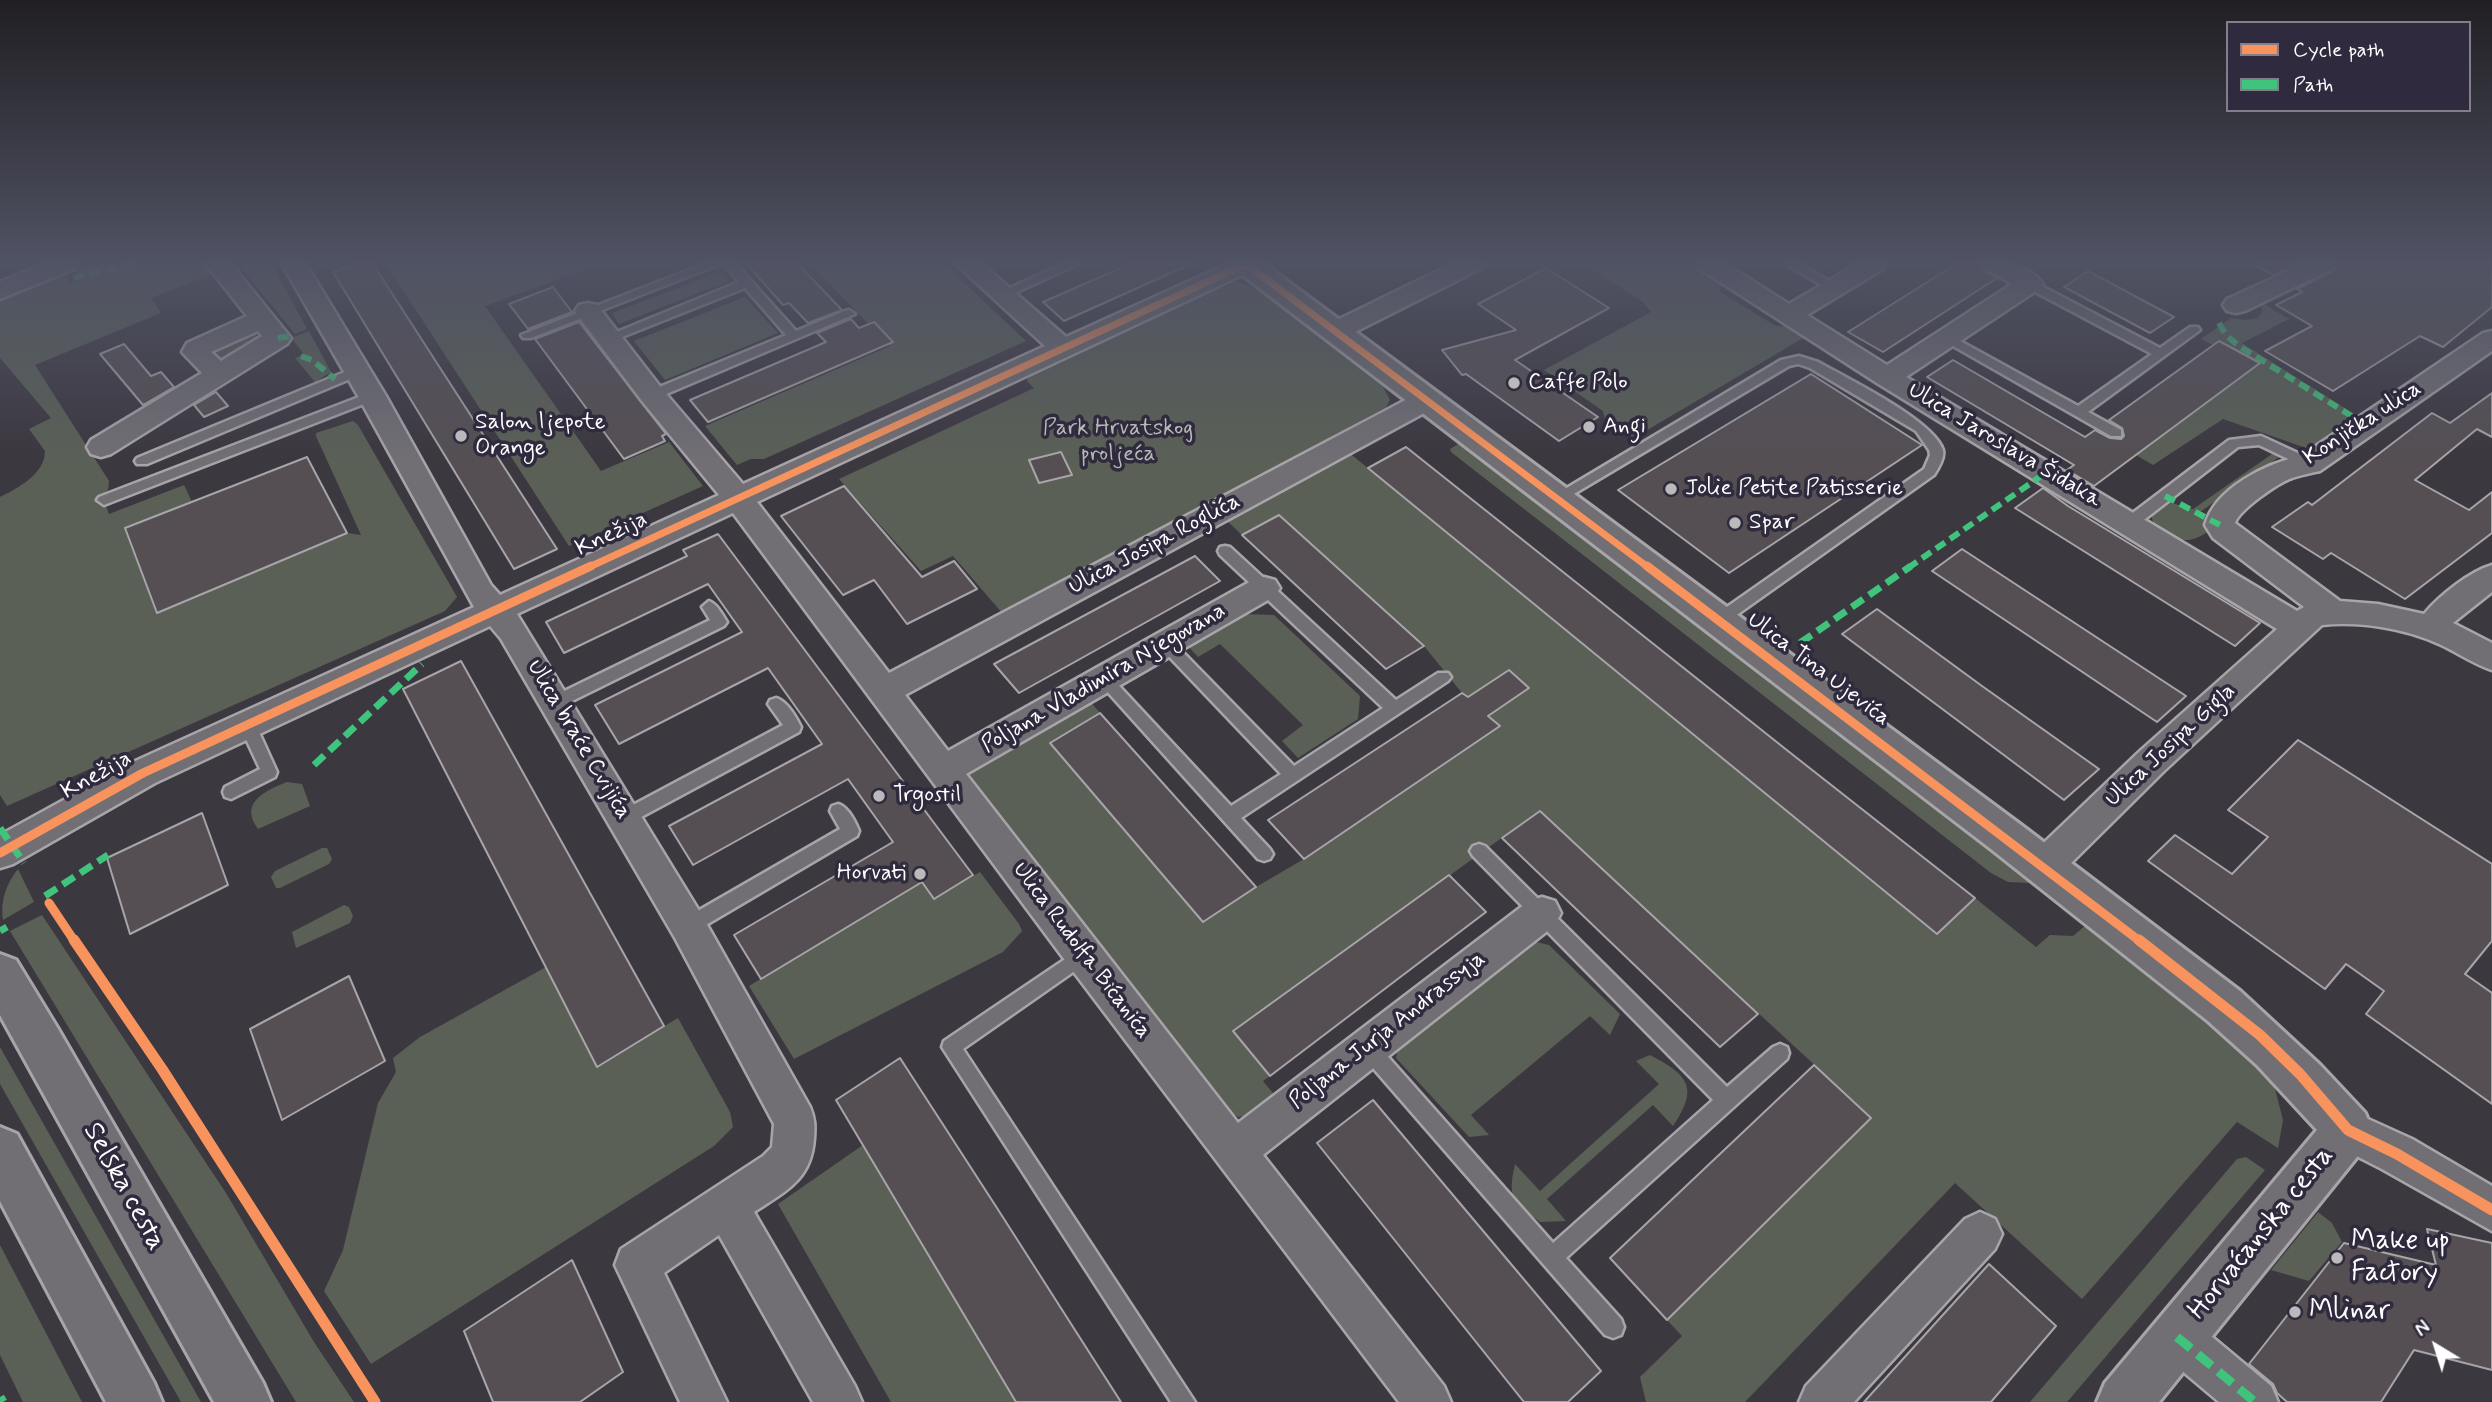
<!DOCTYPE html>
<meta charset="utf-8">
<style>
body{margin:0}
#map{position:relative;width:2492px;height:1402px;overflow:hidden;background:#3c3840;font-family:Mynerve,sans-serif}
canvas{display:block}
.legend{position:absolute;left:2226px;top:21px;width:245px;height:91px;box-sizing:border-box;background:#2f2a3d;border:2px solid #827f8b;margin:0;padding:9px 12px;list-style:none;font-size:21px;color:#fff}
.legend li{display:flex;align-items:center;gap:14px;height:35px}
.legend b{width:35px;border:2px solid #827f8b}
.north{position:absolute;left:2401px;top:1311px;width:70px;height:70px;-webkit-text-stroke:5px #2f2a3d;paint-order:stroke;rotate:322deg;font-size:19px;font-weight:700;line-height:28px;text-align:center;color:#fff}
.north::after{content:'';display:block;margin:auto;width:24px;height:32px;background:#fff;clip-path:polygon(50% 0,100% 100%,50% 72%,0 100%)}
</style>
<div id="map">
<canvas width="2492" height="1402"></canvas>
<ul class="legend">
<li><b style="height:9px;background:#f8935d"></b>Cycle path</li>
<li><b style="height:9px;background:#40c37c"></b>Path</li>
</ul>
<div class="north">N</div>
</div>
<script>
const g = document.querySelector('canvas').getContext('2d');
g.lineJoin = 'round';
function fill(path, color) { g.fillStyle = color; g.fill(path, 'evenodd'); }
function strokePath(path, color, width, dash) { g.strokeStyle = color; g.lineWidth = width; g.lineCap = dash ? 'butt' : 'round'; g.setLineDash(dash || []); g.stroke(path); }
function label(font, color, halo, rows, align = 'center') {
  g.font = font + ' Mynerve,sans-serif'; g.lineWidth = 7; g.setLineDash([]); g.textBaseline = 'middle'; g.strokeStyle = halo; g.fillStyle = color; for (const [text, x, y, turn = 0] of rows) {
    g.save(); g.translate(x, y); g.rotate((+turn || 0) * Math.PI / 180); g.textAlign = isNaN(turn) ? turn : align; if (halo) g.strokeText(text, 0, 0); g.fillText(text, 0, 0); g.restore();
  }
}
const green = new Path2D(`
 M 88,264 L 204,264 L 212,274 L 151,298 L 161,313 L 35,365 L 109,481 L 108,490 L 102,495 L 109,514 L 184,485 L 192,502 L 125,528 L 157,613 L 347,533 L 361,535 L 316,436 L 316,433 L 353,421 L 358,425 L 457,597 L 445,611 L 7,806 L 0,795 L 0,497 C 18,488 45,474 45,451 L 29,429 L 51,418 L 0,358 L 0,301 L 63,275 L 71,283 L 82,279 L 74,270 Z
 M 238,264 L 272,264 L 307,329 L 295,334 Z
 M 386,264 L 599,264 L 485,306 L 601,471 L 669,442 L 703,486 L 569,546 Z
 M 810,264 L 944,264 L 1026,341 L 764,459 L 751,459 L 737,465 L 705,426 L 890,346 Z
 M 1584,264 L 1695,264 L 1722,283 L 1720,292 L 1776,326 L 1789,325 L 1810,334 L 1632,439 L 1605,419 L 1603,411 L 1544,370 L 1651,312 L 1643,302 Z
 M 720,272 L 729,281 L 619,324 L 612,313 Z
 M 1236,281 L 1256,289 L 1383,387 L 1390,400 L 1386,407 L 1003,614 L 953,556 L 921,571 L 839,479 L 1034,388 L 1027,381 L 1028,377 L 1227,282 Z
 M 745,297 L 778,333 L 665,380 L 634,341 Z
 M 2257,300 L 2289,319 L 2242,343 L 2362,419 L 2318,448 L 2309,449 L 2223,419 L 2153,465 L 2136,455 L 2259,363 L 2219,341 L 2213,345 L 2201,339 L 2231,318 L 2246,320 L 2258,318 L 2263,311 Z
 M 309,331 L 331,372 L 315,382 L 295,358 L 304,354 L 291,338 Z
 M 254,332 L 259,339 L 220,362 L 212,360 L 210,349 Z
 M 1460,443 L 2016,871 L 2032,883 L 2008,882 L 1991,873 L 1451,452 L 1450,449 Z
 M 1347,451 L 1936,934 L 1975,898 L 2036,947 L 2050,935 L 2073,936 L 2085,926 L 2252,1054 L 2275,1089 L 2283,1120 L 2278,1148 L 2237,1122 L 2082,1299 L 1955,1183 L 1745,1402 L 1646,1402 L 1640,1377 L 1682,1336 L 1667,1320 L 1871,1117 L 1539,811 L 1234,1031 L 1270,1076 L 1263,1081 L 1276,1097 L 1255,1114 L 1238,1117 L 1221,1105 L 970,784 L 970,773 L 978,764 L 1089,700 L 1100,713 L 1050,743 L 1204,922 L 1256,887 L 1304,859 L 1499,726 L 1462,693 L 1424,646 L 1279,515 L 1242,535 L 1225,519 Z
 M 2275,452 L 2282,455 L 2200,512 L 2212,529 C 2186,547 2179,541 2154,526 L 2151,514 L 2168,502 L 2193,509 Z
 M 1241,614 L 1274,615 L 1360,696 L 1358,719 L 1298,758 L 1282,741 L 1303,725 L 1220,644 L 1198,657 L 1187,645 Z
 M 287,782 L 302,784 L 310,806 L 258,829 C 239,803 264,791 287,782 Z
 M 322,848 L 327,848 L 332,859 L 329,864 L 280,888 L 276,888 L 271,877 L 275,871 Z
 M 18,869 L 34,902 L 3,920 C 0,901 6,884 18,869 Z
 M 980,872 L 1019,924 L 1022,931 L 1003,952 L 794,1059 L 749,986 L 922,882 L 934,899 Z
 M 344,905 L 349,907 L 353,916 L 350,923 L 296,948 L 292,932 Z
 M 42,915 L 226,1193 L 314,1342 L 354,1402 L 296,1402 L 10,931 Z
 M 1532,941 L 1549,945 L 1620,1014 L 1610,1035 L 1590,1016 L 1471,1115 L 1489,1135 L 1469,1137 L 1396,1058 L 1399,1042 Z
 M 546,967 L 597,1066 L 678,1018 L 730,1112 L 733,1127 L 714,1146 L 371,1364 L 324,1291 L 343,1250 L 378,1103 L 396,1072 L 393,1058 L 420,1037 Z
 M 0,1047 L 201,1402 L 181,1402 L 0,1084 Z
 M 1650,1055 C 1689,1075 1699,1088 1673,1126 L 1653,1105 L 1547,1199 L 1566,1221 L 1540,1222 C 1513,1201 1507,1199 1515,1164 L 1540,1191 L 1659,1084 L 1636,1061 Z
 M 863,1145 L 1016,1402 L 891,1402 L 778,1204 Z
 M 2246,1157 L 2265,1170 L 2067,1402 L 2030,1402 L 2237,1159 Z
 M 2318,1212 L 2332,1223 L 2342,1242 L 2309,1281 L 2271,1270 Z
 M 0,1245 L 82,1402 L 23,1402 L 0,1355 Z`);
const building = new Path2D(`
 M 358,264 L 373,264 L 557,549 L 514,569 L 333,272 Z
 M 747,264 L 798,264 L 842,310 L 808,323 L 789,303 L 783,305 Z
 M 1130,264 L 1191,264 L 1064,321 L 1043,302 Z
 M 1956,264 L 1980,264 L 1985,271 L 1997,278 L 1883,352 L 1848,332 Z
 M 2253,264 L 2299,264 L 2273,275 Z
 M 2338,264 L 2492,264 L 2492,307 L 2443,347 L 2420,336 L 2333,391 L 2265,351 L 2312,326 L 2276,305 L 2302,292 L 2297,289 L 2333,271 Z
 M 1546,268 L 1609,308 L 1515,360 L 1598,417 L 1559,441 L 1466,374 L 1462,375 L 1442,350 L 1516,330 L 1478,304 Z
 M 2088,271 L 2174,317 L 2150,333 L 2064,287 Z
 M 553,287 L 572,312 L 528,329 L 509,304 Z
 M 851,319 L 859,328 L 874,322 L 893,342 L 708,422 L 690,400 L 826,342 L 817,333 Z
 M 579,322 L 666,434 L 662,436 L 665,441 L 624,459 L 535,339 Z
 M 2219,341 L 2260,363 L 2094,486 L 2067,470 L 2074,465 L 1927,377 L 1953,360 L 2085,437 L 2095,430 L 2110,438 L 2121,439 L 2124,436 L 2122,428 L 2109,420 Z
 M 124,344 L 151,376 L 161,372 L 174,387 L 143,405 L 100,354 Z
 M 1811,374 L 1922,445 L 1729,573 L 1618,490 Z
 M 216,392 L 228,406 L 204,417 L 194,405 Z
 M 2492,393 L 2492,437 L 2477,429 L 2415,480 L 2469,510 L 2492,492 L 2492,533 L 2405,599 L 2331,553 L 2323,559 L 2272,527 L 2308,502 L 2312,505 L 2432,413 L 2450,423 Z
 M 1406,447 L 1788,751 L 1975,898 L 1937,934 L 1368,468 Z
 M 1061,452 L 1072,475 L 1039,483 L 1029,460 Z
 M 307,457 L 347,533 L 157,613 L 125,528 Z
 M 844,486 L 922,577 L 954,561 L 977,589 L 907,624 L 874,580 L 843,595 L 781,516 Z
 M 2043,488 L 2068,506 L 2260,623 L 2235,646 L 2015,508 Z
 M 1279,515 L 1424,646 L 1386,669 L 1242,535 Z
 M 718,534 L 973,875 L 934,899 L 922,882 L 761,979 L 734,935 L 893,842 L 848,779 L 693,865 L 669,826 L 822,744 L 768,668 L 619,744 L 595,705 L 742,632 L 708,584 L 564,653 L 546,622 L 687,556 L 683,550 Z
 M 1962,549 L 2186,696 L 2157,722 L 1932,571 Z
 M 1195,556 L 1220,581 L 1019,693 L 994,664 Z
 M 1877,609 L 1982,686 L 2099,769 L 2064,800 L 1842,634 Z
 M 461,661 L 664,1026 L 597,1067 L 403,689 Z
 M 1509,670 L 1529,688 L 1488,716 L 1500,726 L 1304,859 L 1268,820 L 1462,693 L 1468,697 Z
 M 1100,713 L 1256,887 L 1203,922 L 1050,743 Z
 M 2298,740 L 2492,864 L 2492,941 L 2465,974 L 2492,993 L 2492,1104 L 2366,1014 L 2384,991 L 2346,964 L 2325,989 L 2148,861 L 2175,835 L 2232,874 L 2268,837 L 2228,810 Z
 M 1540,811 L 1758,1014 L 1720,1047 L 1502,838 Z
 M 202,813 L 228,885 L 130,934 L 107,858 Z
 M 1449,875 L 1486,912 L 1270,1076 L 1233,1031 Z
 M 349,976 L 385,1061 L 282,1120 L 250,1029 Z
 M 900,1058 L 997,1208 L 1121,1402 L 1016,1402 L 836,1100 Z
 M 1814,1065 L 1871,1118 L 1667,1320 L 1610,1258 Z
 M 1373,1100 L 1601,1371 L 1568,1402 L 1524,1402 L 1317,1143 Z
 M 2427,1229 L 2492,1243 L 2492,1370 L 2414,1350 L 2381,1402 L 2287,1402 L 2277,1393 L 2273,1384 L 2249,1364 L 2344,1243 L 2436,1265 Z
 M 572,1260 L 623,1372 L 580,1402 L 493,1402 L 464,1331 Z
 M 1989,1264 L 2056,1326 L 1991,1402 L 1864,1402 Z`);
const lane = new Path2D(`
 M 704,264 L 720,264 L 531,338 L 523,338 L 521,335 Z
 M 724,264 L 736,264 L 796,331 L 845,311 L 849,310 L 855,314 L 657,398 L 647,398 L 647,392 L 786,335 L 745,288 L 612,341 L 608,342 L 602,338 L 739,282 Z
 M 1063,264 L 1078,264 L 1006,297 L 1002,298 L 996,294 Z
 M 1785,264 L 1799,264 L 1840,287 L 1838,290 L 1830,290 Z
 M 2030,280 L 2160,348 L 2190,327 L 2198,327 L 2200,330 L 2088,412 L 2121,430 L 2121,436 L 2111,436 L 1941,339 L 1943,336 L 1951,336 L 2078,406 L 2152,354 L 2026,287 L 2026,281 Z
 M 1799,356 L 1818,362 C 1848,379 1933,420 1943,450 C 1945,458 1938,469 1934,475 L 1724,624 L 1714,624 L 1711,620 L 1714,616 L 1924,469 L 1930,455 L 1929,450 L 1916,431 L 1810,368 L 1798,364 L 1789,366 L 1562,501 L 1557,503 L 1550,498 L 1781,360 Z
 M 357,367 L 362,368 L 362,374 L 147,464 L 137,464 L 135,461 L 137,458 Z
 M 372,392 L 377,393 L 377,399 L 109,503 L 104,505 L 97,500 L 99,497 Z
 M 2261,436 L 2315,461 L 2317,464 L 2315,467 L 2305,467 L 2259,445 L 2238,447 L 2136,526 L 2126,526 L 2124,522 L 2126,518 L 2229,440 Z
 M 1225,546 L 1230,547 L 1396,700 L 1438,673 L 1448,673 L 1451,677 L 1448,681 L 1241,818 L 1270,849 L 1273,854 L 1270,859 L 1264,861 L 1258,859 L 1096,679 L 1099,675 L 1109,675 L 1231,806 L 1281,774 L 1161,648 L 1158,644 L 1161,640 L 1171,640 L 1294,766 L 1383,708 L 1220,555 L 1218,551 L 1220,547 Z
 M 709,601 C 717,604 722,614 727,622 L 724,626 L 562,706 L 550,706 L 548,702 L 550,698 L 710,620 L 702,607 Z
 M 776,698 C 787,701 796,717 801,727 L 799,732 L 630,823 L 624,825 L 618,823 L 616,818 L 618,813 L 783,725 L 768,704 L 770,700 Z
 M 247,718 L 253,719 L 277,772 L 275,777 L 231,799 L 225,797 L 223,792 L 225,787 L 260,769 L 239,724 L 241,719 Z
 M 838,804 C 848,807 855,821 859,831 L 857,836 L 694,932 L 688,934 L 682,932 L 679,926 L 682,920 L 840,829 L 830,811 L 832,806 Z
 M 1479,844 L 1485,846 L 1727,1087 L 1773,1047 L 1780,1044 L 1787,1047 L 1789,1053 L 1787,1059 L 1566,1258 L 1621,1319 L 1624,1327 L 1621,1335 L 1613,1338 L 1605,1335 L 1360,1053 L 1358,1047 L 1360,1041 L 1367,1038 L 1374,1041 L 1553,1243 L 1713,1100 L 1473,856 L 1470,851 L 1473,846 Z
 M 1083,947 L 1089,949 L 1092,955 L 1089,961 L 963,1049 L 1195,1402 L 1171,1402 L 942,1047 L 944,1041 Z`);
const street = new Path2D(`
 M 44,264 L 77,264 L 74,269 L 0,299 L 0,282 Z
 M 206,264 L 231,264 L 291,338 L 287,344 L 111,454 L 101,457 L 91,454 L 87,447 L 91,440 L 202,373 L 182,352 L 187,343 L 247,316 ZM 258,331 L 262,336 L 221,361 L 211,352 Z
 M 282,264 L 306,264 L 386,396 L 491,585 L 500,595 L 719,495 L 642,401 L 579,317 L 575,311 L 579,305 L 588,303 L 597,305 L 662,389 L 743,484 L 1045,346 L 956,264 L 982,264 L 1066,337 L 1227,264 L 1258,264 L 1255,269 L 757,502 L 889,673 L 1417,394 L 1427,391 L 1437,394 L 1441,400 L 1437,406 L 905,695 L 948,751 L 1253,580 L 1264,577 L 1275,580 L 1280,588 L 1275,596 L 966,774 L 1238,1123 L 1529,901 L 1542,897 L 1555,901 L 1561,913 L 1555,925 L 1263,1155 L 1444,1386 L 1451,1402 L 1399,1402 L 1070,967 L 733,513 L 517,614 L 701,914 L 810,1107 C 815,1119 815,1126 814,1139 C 811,1180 786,1191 754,1212 L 855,1386 L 862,1402 L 813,1402 L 719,1235 L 664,1273 L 727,1402 L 680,1402 L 615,1265 L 621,1249 L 763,1156 L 772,1147 L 774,1124 L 675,938 L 501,639 L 490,626 L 155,783 L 13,864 L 0,868 L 0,835 L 131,763 L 474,607 L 358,396 Z
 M 1452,264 L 1483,264 L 1480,269 L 1345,337 L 1336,339 L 1327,337 L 1323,331 L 1327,325 Z
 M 1697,264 L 1726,264 L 1789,304 L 1857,264 L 1886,264 L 1883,269 L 1807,315 L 1887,365 L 2012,284 L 1986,269 L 1983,264 C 2004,264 2029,264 2043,284 L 2039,289 L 1906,377 L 2297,611 L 2304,607 L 2213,538 L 2205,525 C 2215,488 2267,463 2301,456 L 2483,333 L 2492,331 L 2492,351 L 2320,471 C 2311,473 2301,475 2292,478 C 2279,482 2239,510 2235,523 L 2340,601 L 2378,604 L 2424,614 C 2440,595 2469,572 2492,565 L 2492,592 L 2453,623 L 2492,643 L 2492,670 C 2473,664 2457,652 2439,644 C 2405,628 2359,621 2322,625 L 2164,771 L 2057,877 L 2044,882 L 2031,877 L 2026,866 L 2031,855 L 2140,751 L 2277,629 L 1877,383 L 1700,269 Z
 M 2304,264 L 2335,264 L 2332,269 L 2245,311 L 2236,313 L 2227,311 L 2223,305 L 2227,299 Z
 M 2348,1110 L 2412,1139 L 2492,1186 L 2492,1231 L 2382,1169 L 2333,1144 L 2327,1130 L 2333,1116 Z
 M 1980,1212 L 1995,1219 L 2002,1234 L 1995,1249 L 1854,1402 L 1799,1402 L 1806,1386 L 1965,1219 Z
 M 2177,1314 L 2193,1321 L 2271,1386 L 2278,1402 L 2219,1402 L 2161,1353 L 2154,1337 L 2161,1321 Z`);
const secondary = new Path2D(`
 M 1232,264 L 1264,264 L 2021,825 L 2240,991 L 2320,1065 L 2365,1113 L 2372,1130 L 2365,1147 L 2159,1402 L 2097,1402 L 2105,1383 L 2317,1130 L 2257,1065 L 2208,1021 L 1991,849 L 1236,270 Z
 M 0,954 L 16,960 L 58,1029 L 263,1383 L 271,1402 L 214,1402 L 0,1015 Z
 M 0,1127 L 17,1134 L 154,1383 L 162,1402 L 106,1402 L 0,1201 Z`);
const quietFar2 = new Path2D(`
 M 73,278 L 133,264
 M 2219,323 L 2226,335 L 2239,346 L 2366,425
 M 278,338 L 292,336
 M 301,356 L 312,360 L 335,379
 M 2165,496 L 2220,525
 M 1908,568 L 2047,472`);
const quietFar1 = new Path2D(`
 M 1800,643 L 1911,566
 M 314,765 L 422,664
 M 0,828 L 24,863
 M 45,896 L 108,855
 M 0,931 L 7,927`);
const quiet = new Path2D(`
 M 2177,1337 L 2255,1402
 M 0,1397 L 3,1402`);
const cyclewayFar2 = new Path2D(`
 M 587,568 L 1246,264 L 1649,568`);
const cyclewayFar1 = new Path2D(`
 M 1647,566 L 2141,942
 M 0,853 L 143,773 L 591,566
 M 49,903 L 75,942`);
const cycleway = new Path2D(`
 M 74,940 L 162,1069 L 375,1402
 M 2139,940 L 2260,1035 L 2300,1074 L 2348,1130 L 2397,1154 L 2492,1210`);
const markers = [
 [1514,383,7,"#bbb9bc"],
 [1589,427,7,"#bbb9bc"],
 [461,436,7,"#bbb9bc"],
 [1671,489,7,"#bbb9bc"],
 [1735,523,7,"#bbb9bc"],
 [879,796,7,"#bbb9bc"],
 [920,874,7,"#bbb9bc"],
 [2337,1258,7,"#bbb9bc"],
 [2295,1312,7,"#bbb9bc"]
];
const poiNames = [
 ["Caffe Polo",1528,383],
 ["Salon ljepote",475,423],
 ["Orange",475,449],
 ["Angi",1603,427],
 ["Jolie Petite Patisserie",1685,489],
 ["Spar",1749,523],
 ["Trgostil",893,796],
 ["Horvati",906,874,"right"]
];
const streetNames = [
 ["Konjička ulica",2363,424,-33],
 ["Ulica Jaroslava Šidaka",2004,446,31],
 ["Knežija",612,535,-25],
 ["Ulica Josipa Roglića",1155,545,-28],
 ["Ulica Tina Ujevića",1818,670,37],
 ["Poljana Vladimira Njegovana",1104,679,-30],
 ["Ulica braće Cvijića",578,740,59],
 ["Ulica Josipa Gigla",2171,746,-43],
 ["Knežija",97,776,-29],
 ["Ulica Rudolfa Bićanića",1081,951,53],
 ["Poljana Jurja Andrassyja",1388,1031,-38]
];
const parkNames = [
 ["Park Hrvatskog",1118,429],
 ["proljeća",1118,455]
];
const nearStreetnames = [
 ["Selska cesta",123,1187,61],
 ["Horvaćanska cesta",2262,1234,-51]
];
const nearPoinames = [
 ["Make up",2351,1242],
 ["Factory",2351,1274],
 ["Mlinar",2309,1312]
];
fill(green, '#5a6056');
fill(building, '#554f53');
strokePath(building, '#a7a5a9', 2);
strokePath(lane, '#a7a5a9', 5);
strokePath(street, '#a7a5a9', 5);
strokePath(secondary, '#a7a5a9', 6);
fill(lane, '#716f74');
fill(street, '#716f74');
fill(secondary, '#716f74');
strokePath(quietFar2, '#40c37c', 6, [11, 6]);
strokePath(quietFar1, '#40c37c', 7, [14, 7]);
strokePath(quiet, '#40c37c', 9, [18, 9]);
strokePath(cyclewayFar2, '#f8935d', 7);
strokePath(cyclewayFar1, '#f8935d', 9);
strokePath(cycleway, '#f8935d', 11);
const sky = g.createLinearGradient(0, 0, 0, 460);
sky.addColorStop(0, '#211f23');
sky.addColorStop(0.57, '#505364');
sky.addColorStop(1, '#50536400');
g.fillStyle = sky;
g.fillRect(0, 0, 2492, 460);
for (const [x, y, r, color] of markers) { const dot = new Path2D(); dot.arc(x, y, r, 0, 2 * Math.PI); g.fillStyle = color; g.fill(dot); strokePath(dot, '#2f2a3d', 2.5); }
label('23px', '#fff', '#2f2a3d', poiNames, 'left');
label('23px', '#fff', '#2f2a3d', streetNames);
label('23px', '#b7bab4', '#2f2a3d', parkNames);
label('28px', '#fff', '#2f2a3d', nearStreetnames);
label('28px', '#fff', '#2f2a3d', nearPoinames, 'left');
</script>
